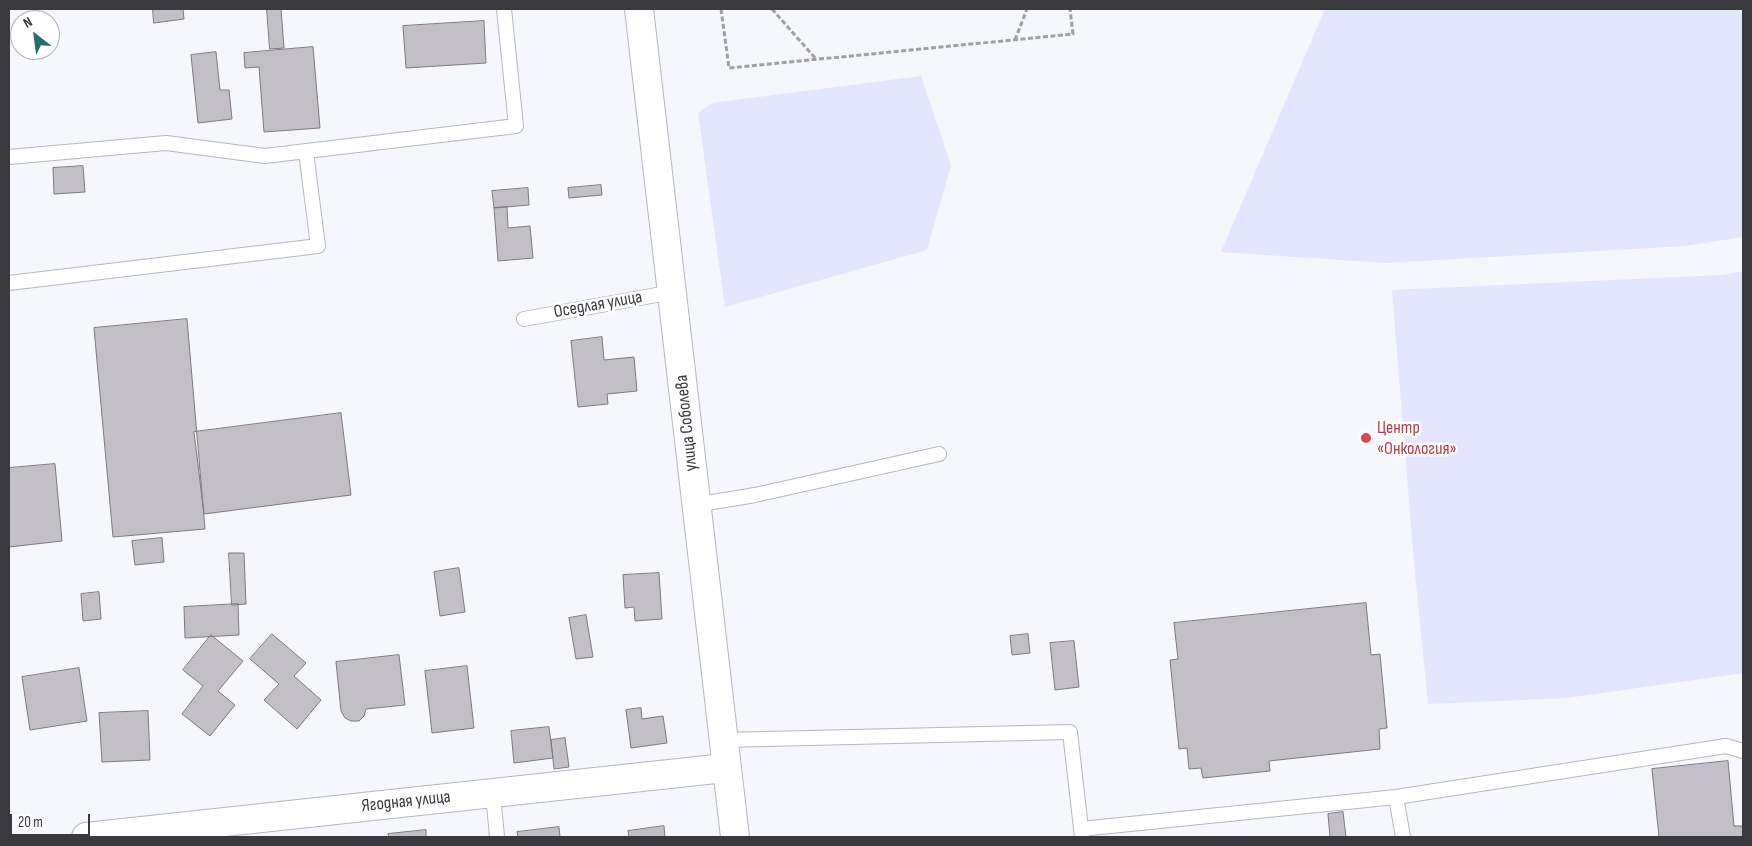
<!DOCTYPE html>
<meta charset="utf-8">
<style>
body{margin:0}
#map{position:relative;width:1752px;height:846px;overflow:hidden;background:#f6f6fe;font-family:"Sofia Sans Condensed",sans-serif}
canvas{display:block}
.frame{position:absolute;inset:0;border:10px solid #3a3a3e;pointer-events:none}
.north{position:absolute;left:10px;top:10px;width:50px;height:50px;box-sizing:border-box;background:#fff;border:1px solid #b0b0b2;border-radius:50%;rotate:330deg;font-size:14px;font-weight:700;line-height:20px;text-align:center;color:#3a3a3e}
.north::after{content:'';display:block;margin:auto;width:18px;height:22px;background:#236f70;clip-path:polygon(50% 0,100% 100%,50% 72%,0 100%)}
.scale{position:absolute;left:10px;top:814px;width:80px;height:22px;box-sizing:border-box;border:2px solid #3a3a3e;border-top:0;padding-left:6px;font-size:15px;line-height:18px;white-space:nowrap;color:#3a3a3e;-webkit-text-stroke:4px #fff;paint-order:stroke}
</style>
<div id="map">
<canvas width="1752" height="846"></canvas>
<div class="frame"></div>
<div class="north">N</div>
<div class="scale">20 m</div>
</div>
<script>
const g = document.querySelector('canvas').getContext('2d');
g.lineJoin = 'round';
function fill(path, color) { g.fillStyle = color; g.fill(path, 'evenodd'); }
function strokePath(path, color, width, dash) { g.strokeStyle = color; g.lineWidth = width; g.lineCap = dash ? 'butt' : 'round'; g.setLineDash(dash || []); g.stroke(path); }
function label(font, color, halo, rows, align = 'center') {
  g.font = font + ' "Sofia Sans Condensed",sans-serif'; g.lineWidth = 5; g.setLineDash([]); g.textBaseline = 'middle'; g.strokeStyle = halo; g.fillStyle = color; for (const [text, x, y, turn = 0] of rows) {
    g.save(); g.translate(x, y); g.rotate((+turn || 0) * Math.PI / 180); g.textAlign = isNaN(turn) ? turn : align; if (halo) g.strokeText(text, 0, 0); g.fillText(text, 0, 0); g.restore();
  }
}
const green = new Path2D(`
 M 1325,9 L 1743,9 L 1743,237 L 1685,246 L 1386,263 L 1221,252 Z
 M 921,76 L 951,165 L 927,250 L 725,307 L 698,113 L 712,103 Z
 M 1743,271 L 1743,673 L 1567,698 L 1428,704 L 1414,563 L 1392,290 L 1724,275 Z`);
const building = new Path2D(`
 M 153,9 L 183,9 L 184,19 L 154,23 Z
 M 267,9 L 281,9 L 284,48 L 270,49 Z
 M 484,21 L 486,63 L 406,68 L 403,26 Z
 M 313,47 L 320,128 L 264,132 L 259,67 L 245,68 L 244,53 Z
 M 216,52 L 220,90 L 229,90 L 232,119 L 198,123 L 191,55 Z
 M 83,166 L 85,192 L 54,194 L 53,168 Z
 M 601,185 L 602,195 L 569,198 L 568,188 Z
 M 528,188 L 529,205 L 494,208 L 492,191 Z
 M 507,207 L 508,228 L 530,226 L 533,258 L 498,261 L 494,208 Z
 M 187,319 L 205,529 L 113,537 L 94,328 Z
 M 602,337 L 604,360 L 634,357 L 637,391 L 607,394 L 608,404 L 578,407 L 571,341 Z
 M 341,413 L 351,495 L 204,514 L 194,432 Z
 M 55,464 L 62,541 L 9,547 L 9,468 Z
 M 162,538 L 164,562 L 135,565 L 132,541 Z
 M 229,553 L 244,553 L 246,604 L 232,605 Z
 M 459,568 L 465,612 L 440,616 L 434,572 Z
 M 659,573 L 662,619 L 635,621 L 634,607 L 625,608 L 623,575 Z
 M 99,592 L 101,619 L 83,621 L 81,594 Z
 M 1366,603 L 1371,655 L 1380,654 L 1387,728 L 1379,729 L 1380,749 L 1269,761 L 1270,771 L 1203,778 L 1201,768 L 1189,769 L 1187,748 L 1179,749 L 1170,660 L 1178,659 L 1174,623 Z
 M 238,604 L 239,635 L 185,638 L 184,607 Z
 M 586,615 L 593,657 L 576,659 L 569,618 Z
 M 272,634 L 306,663 L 294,676 L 321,700 L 297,729 L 264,700 L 279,684 L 250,659 Z
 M 1028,634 L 1030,653 L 1012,655 L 1010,636 Z
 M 211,635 L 243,661 L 218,691 L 235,705 L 210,736 L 182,714 L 203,686 L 183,670 Z
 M 1074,641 L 1079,687 L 1055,690 L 1050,643 Z
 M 399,655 L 405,705 L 366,709 L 364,716 L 359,721 L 351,721 L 345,718 L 341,711 L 336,662 Z
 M 467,666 L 474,728 L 432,733 L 425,671 Z
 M 79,668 L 87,721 L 30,730 L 22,677 Z
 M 641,708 L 642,719 L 663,716 L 667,743 L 631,748 L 626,710 Z
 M 148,711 L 150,760 L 102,762 L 99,713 Z
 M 549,727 L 553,758 L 514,763 L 511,731 Z
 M 565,738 L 569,767 L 554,769 L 551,740 Z
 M 1728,761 L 1734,826 L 1743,826 L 1743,837 L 1659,837 L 1652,769 Z
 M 1343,812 L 1346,837 L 1330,837 L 1328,814 Z
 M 664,826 L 665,837 L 629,837 L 628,831 Z
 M 559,827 L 560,837 L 518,837 L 517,832 Z
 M 426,830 L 426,837 L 389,837 L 388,834 Z`);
const path = new Path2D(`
 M 721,9 L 729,68 L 1073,34 L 1070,9
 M 772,9 L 816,59
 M 1015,40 L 1027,9`);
const service = new Path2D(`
 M 9,157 L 166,143 L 265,156 L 516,126 L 504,9
 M 9,283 L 318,246 L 306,152
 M 524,319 L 673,292
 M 695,505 L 755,495 L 939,454
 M 722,740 L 1070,732 L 1082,837
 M 493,793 L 497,837
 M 1396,797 L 1403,837
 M 1081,829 L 1396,797 L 1726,746 L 1743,751`);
const minor = new Path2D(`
 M 86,837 L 725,768`);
const tertiary = new Path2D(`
 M 639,9 L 735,837`);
const markers = [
 [1366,438,6,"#e0444e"]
];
const streetNames = [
 ["Оседлая улица",598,305,-10],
 ["улица Соболева",687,423,-96],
 ["Ягодная улица",406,802,-6]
];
const healthNames = [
 ["Центр",1377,428],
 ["«Онкология»",1377,449]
];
fill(green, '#e4e5fe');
fill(building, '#c3bfc8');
strokePath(building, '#7d7981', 1);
strokePath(service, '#b6b7c0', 16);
strokePath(minor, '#b6b7c0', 30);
strokePath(tertiary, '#b6b7c0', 30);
strokePath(path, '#9f9fa5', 3, [5, 2.5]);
strokePath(service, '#fff', 14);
strokePath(minor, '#fff', 28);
strokePath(tertiary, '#fff', 28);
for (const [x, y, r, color] of markers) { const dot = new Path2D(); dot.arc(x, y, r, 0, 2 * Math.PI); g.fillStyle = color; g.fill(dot); strokePath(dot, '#fff', 2); }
label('18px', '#3a3a3e', '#fff', streetNames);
label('18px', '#be3a42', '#fff', healthNames, 'left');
</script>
